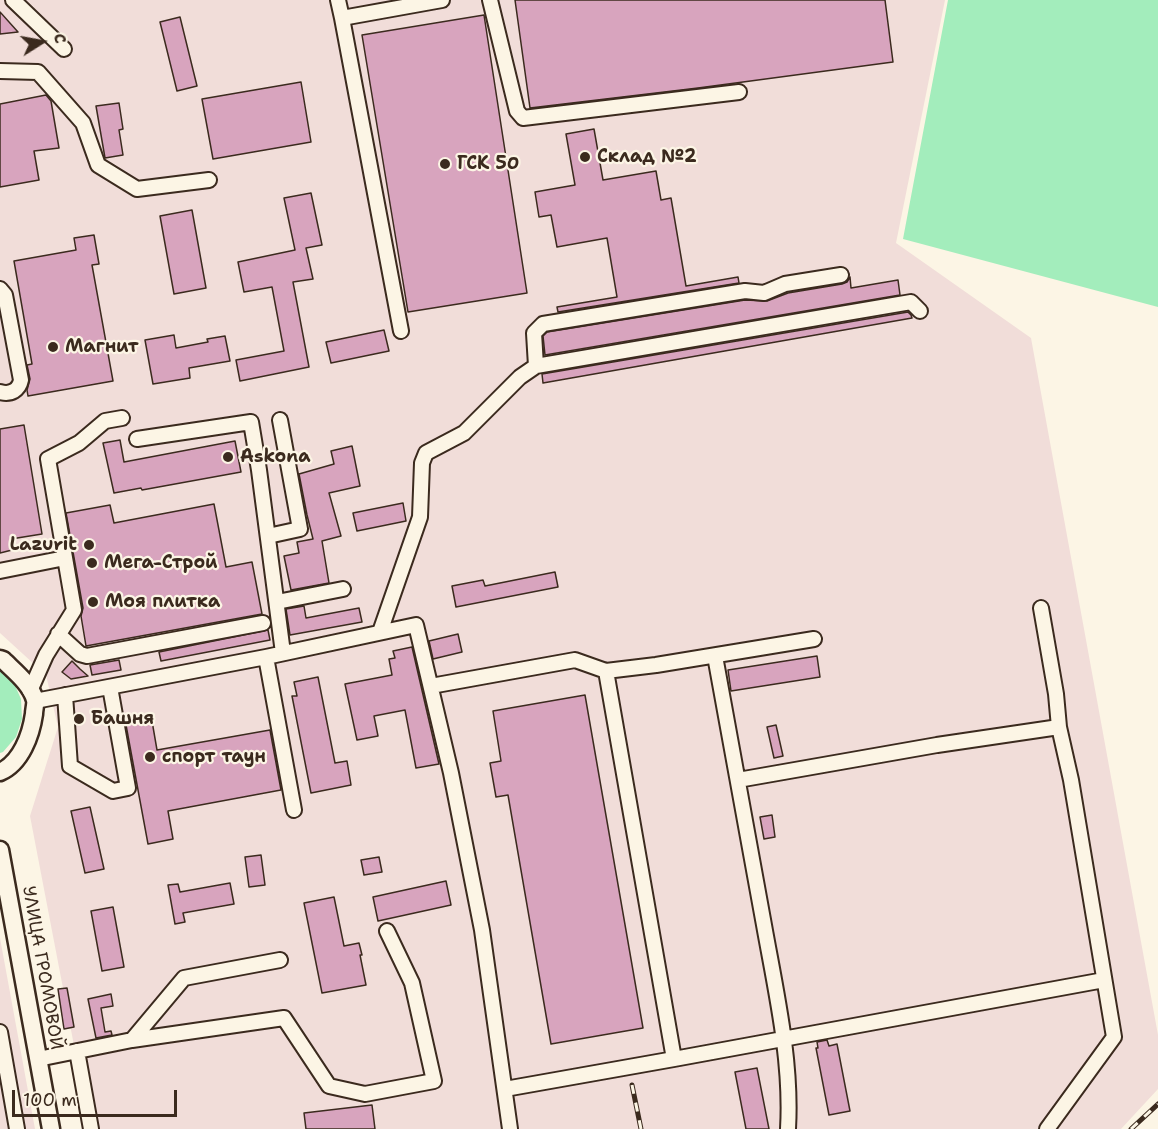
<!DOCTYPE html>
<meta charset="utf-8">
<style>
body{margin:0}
#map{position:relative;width:1158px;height:1129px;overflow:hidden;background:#fcf5e5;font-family:"Shantell Sans",sans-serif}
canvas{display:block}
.north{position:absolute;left:12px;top:12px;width:60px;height:60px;-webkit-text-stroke:4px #fcf5e5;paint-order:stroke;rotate:79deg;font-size:16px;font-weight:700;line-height:24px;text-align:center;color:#3b2a1e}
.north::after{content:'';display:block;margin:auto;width:21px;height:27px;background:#3b2a1e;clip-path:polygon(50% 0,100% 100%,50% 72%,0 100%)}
.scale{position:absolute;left:12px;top:1090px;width:165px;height:27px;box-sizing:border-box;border:3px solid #3b2a1e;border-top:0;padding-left:8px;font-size:18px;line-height:21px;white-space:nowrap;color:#3b2a1e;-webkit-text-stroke:4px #fcf5e5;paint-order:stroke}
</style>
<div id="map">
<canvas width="1158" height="1129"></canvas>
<div class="north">С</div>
<div class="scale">100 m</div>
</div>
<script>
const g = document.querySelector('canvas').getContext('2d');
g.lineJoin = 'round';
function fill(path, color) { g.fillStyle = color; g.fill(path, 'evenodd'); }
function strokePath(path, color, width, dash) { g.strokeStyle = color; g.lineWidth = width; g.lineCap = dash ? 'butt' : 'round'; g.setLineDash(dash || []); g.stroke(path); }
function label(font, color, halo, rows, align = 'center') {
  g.font = font + ' "Shantell Sans",sans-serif'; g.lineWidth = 4.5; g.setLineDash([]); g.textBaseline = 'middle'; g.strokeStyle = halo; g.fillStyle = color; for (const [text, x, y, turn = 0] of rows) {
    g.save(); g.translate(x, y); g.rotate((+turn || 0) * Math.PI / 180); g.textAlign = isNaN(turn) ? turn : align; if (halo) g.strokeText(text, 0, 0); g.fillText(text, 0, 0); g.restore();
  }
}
const built = new Path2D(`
 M 0,0 L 945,0 L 896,243 L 1031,338 L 1158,1035 L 1158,1089 L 1121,1129 L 90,1129 L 30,816 L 58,727 L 46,675 L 0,633 Z
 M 0,938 L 35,1129 L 0,1129 Z`);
const green = new Path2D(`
 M 948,0 L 1158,0 L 1158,307 L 903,239 Z
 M 0,670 L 13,681 L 21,699 L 22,719 L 16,737 L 3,752 L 0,753 Z`);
const building = new Path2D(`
 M 515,0 L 885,0 L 893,62 L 698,88 L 530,108 Z
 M 0,12 L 18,32 L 0,34 Z
 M 484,15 L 527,293 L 408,312 L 362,35 Z
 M 180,17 L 197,86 L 177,91 L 160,22 Z
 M 301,82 L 311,142 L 213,159 L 202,99 Z
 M 46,95 L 51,101 L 59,148 L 34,151 L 39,180 L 0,187 L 0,104 Z
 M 119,103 L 123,129 L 119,130 L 123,155 L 105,158 L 96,106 Z
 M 594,129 L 603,180 L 656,171 L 661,200 L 671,198 L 686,286 L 738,277 L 739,283 L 558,312 L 557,307 L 617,297 L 607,238 L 557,247 L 551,215 L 539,217 L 535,192 L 575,185 L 566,134 Z
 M 311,193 L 322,245 L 306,248 L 313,279 L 293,282 L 309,367 L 240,381 L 236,360 L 284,351 L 272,287 L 244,292 L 238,262 L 295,250 L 284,198 Z
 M 192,210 L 206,288 L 174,294 L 160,216 Z
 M 94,235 L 99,264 L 92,265 L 113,381 L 28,396 L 27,390 L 30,379 L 27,365 L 32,364 L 14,261 L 76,250 L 74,238 Z
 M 850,277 L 851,288 L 898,280 L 900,295 L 545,355 L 543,336 L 547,332 L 745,300 L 767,301 L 788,293 L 842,284 L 847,282 Z
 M 908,312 L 911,315 L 912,318 L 543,383 L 542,374 Z
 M 384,330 L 389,351 L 331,363 L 326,342 Z
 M 174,335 L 176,348 L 208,342 L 207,339 L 225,336 L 230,361 L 189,368 L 190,378 L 153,384 L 145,340 Z
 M 24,425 L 42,534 L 11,539 L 12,550 L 0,553 L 0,429 Z
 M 120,440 L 124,462 L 235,441 L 241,472 L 142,490 L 141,488 L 114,493 L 103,443 Z
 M 352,446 L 360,486 L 329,493 L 341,536 L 322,541 L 329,583 L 291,590 L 284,556 L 299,553 L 297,542 L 313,539 L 307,515 L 299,474 L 334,464 L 331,451 Z
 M 403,503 L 406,521 L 357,531 L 353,513 Z
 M 214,504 L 226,567 L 252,562 L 262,614 L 86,646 L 81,616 L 83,608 L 66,513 L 110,505 L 114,523 Z
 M 555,572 L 558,587 L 456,607 L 452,586 L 483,580 L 485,586 Z
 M 304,606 L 306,618 L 359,608 L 362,622 L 290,635 L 286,609 Z
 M 268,630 L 270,640 L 161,661 L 159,652 Z
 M 458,634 L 462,652 L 433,659 L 429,641 Z
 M 412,647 L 439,764 L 416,768 L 405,710 L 374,716 L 378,736 L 357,740 L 345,684 L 392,675 L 389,659 L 395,658 L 393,651 Z
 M 817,656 L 820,677 L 731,691 L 728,670 Z
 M 119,660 L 121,670 L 92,675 L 90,665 Z
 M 72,661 L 80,669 L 88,676 L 71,679 L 62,672 Z
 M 318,677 L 335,763 L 347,761 L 351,785 L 311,793 L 292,696 L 297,696 L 294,682 Z
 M 585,695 L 643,1028 L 551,1044 L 508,795 L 496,797 L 490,763 L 501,761 L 493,711 Z
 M 152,721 L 157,750 L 270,730 L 281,790 L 168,811 L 173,839 L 148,844 L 126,725 Z
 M 776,725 L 783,756 L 774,758 L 767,727 Z
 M 90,807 L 104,869 L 85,873 L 71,811 Z
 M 772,815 L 775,837 L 764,839 L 760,817 Z
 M 261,855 L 265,885 L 249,887 L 245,857 Z
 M 379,857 L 382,872 L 364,875 L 361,860 Z
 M 446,881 L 451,905 L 378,921 L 373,897 Z
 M 230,883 L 234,904 L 183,913 L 185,922 L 175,924 L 168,885 L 178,884 L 180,892 Z
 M 334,897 L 344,946 L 359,943 L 362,955 L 360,955 L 366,985 L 322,993 L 304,903 Z
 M 113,907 L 124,967 L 102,971 L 91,911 Z
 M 67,988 L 74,1027 L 64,1029 L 58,989 Z
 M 111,994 L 113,1006 L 101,1008 L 105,1032 L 111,1031 L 112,1035 L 96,1038 L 88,999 Z
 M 827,1040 L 829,1046 L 837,1044 L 850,1111 L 829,1115 L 816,1048 L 818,1048 L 817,1042 Z
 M 757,1068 L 769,1129 L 746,1129 L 735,1072 Z
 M 372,1105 L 375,1129 L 306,1129 L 304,1113 Z`);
const minor = new Path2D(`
 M 13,0 L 64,49
 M 338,0 L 342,18 L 442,0
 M 490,0 L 517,111 L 523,118 L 739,92
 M 342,18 L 401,331
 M 0,71 L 38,72 L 83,123 L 98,165 L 137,189 L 209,180
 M 0,289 L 5,295 L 21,380 C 19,390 11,395 0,392
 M 536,366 L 534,333 L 543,324 L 745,291 L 764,293 L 785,284 L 841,275
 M 137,439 L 251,422 L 259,470 L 283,653
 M 268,536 L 300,529 L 280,420
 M 0,571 L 65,558
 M 277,602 L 343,589
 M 1041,608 L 1056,694 L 1059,727 L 1071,780 L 1114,1037 L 1047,1129
 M 380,632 L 420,517 L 422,463 L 426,453 L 464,433 L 520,377 L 536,366 L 911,302 L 920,311
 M 58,634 L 80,654 L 87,656 L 263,623
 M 715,656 C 732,745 748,835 764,925 C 776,992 792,1061 788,1129
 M 266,657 L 294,810
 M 606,671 L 674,1059
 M 431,686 L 575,660 L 606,671 L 656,665 L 814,639
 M 30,691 L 46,655 L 74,610 L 48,459 L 79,443 L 105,421 L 122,418
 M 65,695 L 70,766 L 113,791 L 128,788 L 110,687
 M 35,701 L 266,657 L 416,625 L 451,773 L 482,930 L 510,1129
 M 738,780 L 937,745 L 1059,727
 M 0,1032 L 17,1129
 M 132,1040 L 184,978 L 280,960
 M 77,1051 L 91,1129
 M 38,1059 L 132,1040 L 284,1018 L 329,1086 L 365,1094 L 434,1081 L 412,983 L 387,931
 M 505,1089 L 674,1059 L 1104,980`);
const major = new Path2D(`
 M 0,659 L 3,660 C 14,671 31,684 35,700 C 36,704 34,709 34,714 C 31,735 21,763 0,772
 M 0,850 L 51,1129`);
const rail = new Path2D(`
 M 632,1085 L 641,1129
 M 1131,1129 L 1158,1104`);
const markers = [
 [585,157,6,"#3b2a1e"],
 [445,164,6,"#3b2a1e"],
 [53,347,6,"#3b2a1e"],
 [228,457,6,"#3b2a1e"],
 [89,545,6,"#3b2a1e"],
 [92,563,6,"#3b2a1e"],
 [93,602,6,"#3b2a1e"],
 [79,719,6,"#3b2a1e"],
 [150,757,6,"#3b2a1e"]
];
const poiNames = [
 ["Склад №2",597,157],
 ["ГСК 50",457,164],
 ["Магнит",65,347],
 ["Askona",240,457],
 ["Lazurit",77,545,"right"],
 ["Мега-Строй",104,563],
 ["Моя плитка",105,602],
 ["Башня",91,719],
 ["спорт таун",162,757]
];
const streetNames = [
 ["УЛИЦА ГРОМОВОЙ",42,968,80]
];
fill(built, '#f1ddd9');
fill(green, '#a3edbc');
fill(building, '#d8a4be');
strokePath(building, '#3b2a1e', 1.5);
strokePath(minor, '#3b2a1e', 18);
strokePath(major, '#3b2a1e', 21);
strokePath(minor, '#fcf5e5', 14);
strokePath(major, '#fcf5e5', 16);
strokePath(rail, '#3b2a1e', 5);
strokePath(rail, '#fcf5e5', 3, [9]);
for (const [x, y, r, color] of markers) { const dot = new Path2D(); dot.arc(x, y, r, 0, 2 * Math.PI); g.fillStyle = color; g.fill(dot); strokePath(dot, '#fcf5e5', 2); }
label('bold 18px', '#3b2a1e', '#fcf5e5', poiNames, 'left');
label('18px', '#3b2a1e', '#fcf5e5', streetNames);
</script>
